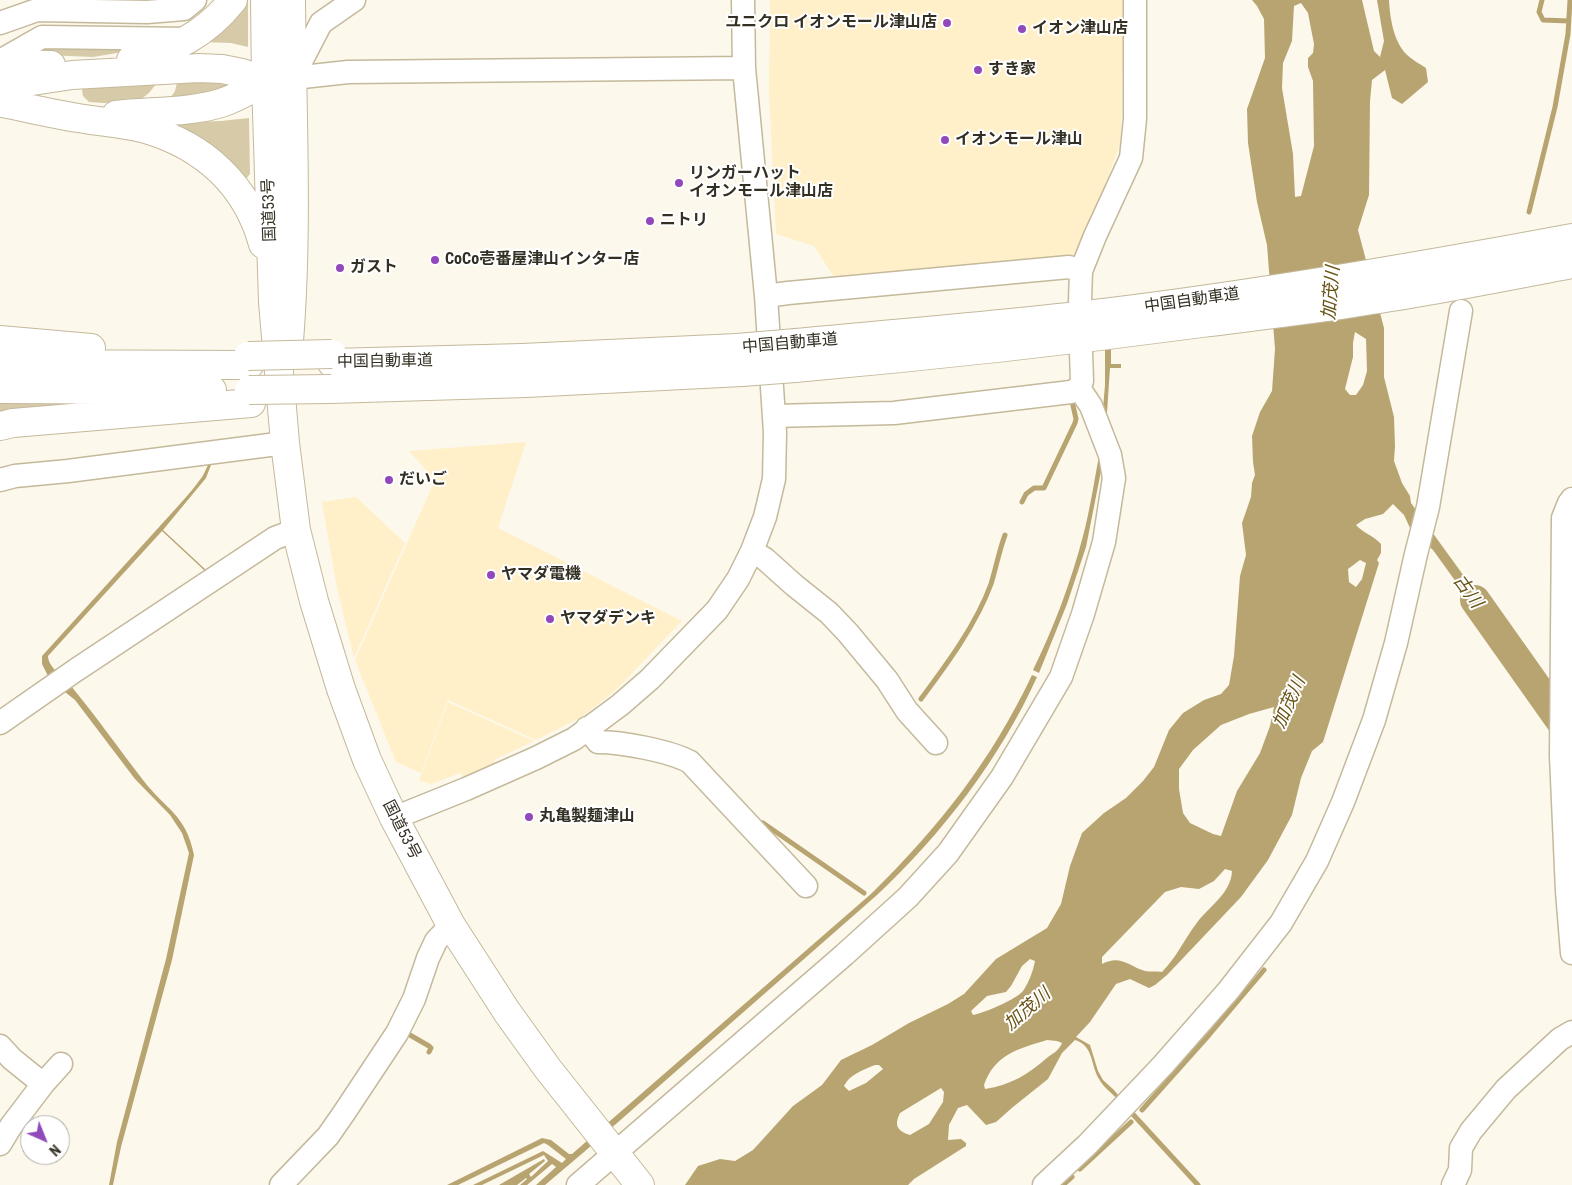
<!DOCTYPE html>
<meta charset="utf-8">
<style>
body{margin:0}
#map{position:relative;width:1572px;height:1185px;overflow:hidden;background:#fdf8ec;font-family:"Roboto Condensed",sans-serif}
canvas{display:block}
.north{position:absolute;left:20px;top:1115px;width:50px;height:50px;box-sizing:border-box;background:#fff;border:1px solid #adaca7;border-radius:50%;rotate:136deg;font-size:14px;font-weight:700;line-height:20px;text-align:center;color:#332f23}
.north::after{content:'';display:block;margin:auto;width:18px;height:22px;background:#9148bb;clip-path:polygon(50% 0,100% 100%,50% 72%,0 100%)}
</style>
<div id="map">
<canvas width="1572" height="1185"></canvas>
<div class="north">N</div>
</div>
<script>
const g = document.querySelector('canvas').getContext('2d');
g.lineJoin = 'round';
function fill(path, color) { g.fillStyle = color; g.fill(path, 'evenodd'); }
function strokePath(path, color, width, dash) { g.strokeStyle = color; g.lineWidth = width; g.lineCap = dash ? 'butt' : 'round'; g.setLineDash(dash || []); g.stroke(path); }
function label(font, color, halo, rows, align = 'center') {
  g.font = font + ' "Roboto Condensed","Noto Sans JP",sans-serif'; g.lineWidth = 4; g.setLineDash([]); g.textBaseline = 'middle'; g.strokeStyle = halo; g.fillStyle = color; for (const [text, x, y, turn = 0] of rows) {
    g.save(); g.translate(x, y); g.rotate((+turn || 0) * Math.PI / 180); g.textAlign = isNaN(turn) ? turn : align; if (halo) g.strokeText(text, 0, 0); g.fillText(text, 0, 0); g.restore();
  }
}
const built = new Path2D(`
 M 770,0 L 1124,0 L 1121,133 L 1119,147 L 1089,229 L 1074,259 L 908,273 L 834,277 L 814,246 L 776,234 L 769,92 Z
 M 526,442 L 498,528 L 682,621 L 616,690 L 582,717 L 536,740 L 448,700 L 421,773 L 396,762 L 355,660 L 435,480 L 409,451 Z
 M 356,497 L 405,543 L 354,658 L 337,588 L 322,502 Z
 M 448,702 L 534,741 L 494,760 L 496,766 L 465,778 L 460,773 L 432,784 L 419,781 Z`);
const green = new Path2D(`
 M 245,0 L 248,2 L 248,47 L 231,43 L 202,42 Z
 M 136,42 L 123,52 L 93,57 L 45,55 C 42,53 40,52 40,48 Z
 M 160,79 L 149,93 L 140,100 L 104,103 L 89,102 L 83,96 L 82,90 L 85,85 Z
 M 178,79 L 243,82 L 225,92 L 169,100 L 175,91 Z
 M 249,118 L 250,174 L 245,180 C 239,173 233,165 227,158 C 210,141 190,132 168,123 L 221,121 Z
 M 0,402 L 98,405 L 0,418 Z`);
const water = new Path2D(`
 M 1252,0 L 1362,0 L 1374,51 L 1380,57 L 1384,41 L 1377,0 L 1389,0 C 1390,17 1393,40 1406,54 C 1411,59 1420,64 1426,68 L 1428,82 L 1402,104 L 1392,98 L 1385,70 L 1372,80 L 1370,101 L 1369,195 L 1358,230 L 1384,328 L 1384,377 L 1394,417 L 1395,446 L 1394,461 L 1402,483 L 1410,496 L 1411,503 L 1503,630 L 1495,636 L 1433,550 L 1411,530 L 1404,515 L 1393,504 L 1383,514 L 1365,519 L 1356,525 C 1363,533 1374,536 1381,544 L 1381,553 L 1377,560 L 1379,563 L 1323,742 L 1312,751 L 1301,778 L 1292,815 L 1268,860 L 1241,897 L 1167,975 L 1155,985 L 1149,988 L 1130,979 L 1116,984 L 1090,1022 L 1076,1037 L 1090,1045 L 1098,1071 L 1103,1080 L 1114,1090 L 1119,1096 L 1117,1099 C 1111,1092 1103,1087 1099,1079 C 1090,1064 1094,1046 1075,1040 L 1062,1053 L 1048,1079 L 1013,1107 L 996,1122 L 986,1125 L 967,1105 L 958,1108 L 949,1125 L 948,1140 L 961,1139 L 966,1143 L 966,1146 L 914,1179 L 908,1185 L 685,1185 L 698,1166 L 720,1159 L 735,1161 L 753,1150 L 793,1106 L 822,1085 L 841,1060 L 872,1045 L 909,1023 L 948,1004 L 964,994 L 996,959 L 1047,928 L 1061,904 L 1070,866 L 1082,833 L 1104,813 L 1126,798 L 1143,781 L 1154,767 L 1169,730 L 1183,713 L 1204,700 L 1221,694 L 1229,685 L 1234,656 L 1240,576 L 1246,555 L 1242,523 L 1251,497 L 1252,483 L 1255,475 L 1253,462 L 1252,436 L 1260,412 L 1272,391 L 1275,349 L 1267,245 L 1257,202 L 1248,143 L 1247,109 L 1265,58 L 1264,19 L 1257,6 ZM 1301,3 L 1308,13 L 1314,44 L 1313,53 L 1308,58 L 1308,67 L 1313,81 L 1314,146 L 1301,196 L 1295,197 L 1293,154 L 1282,88 L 1283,63 L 1292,41 L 1294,6 ZM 1355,332 L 1366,339 L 1367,371 L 1363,385 L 1356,395 L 1350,395 L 1345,389 L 1353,357 L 1353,343 ZM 1360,560 L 1366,563 L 1362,579 L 1356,587 L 1349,582 L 1348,569 ZM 1274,707 L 1270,726 L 1260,753 L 1237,791 L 1221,836 L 1213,834 L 1190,823 L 1183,813 L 1179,789 L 1179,769 L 1193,750 L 1221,725 L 1249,714 ZM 1225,869 L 1232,871 C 1231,894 1208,907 1196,924 C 1184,940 1176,958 1162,972 C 1157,971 1150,972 1145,971 C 1129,966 1120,954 1102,964 L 1102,957 L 1165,892 L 1181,887 L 1199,889 L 1214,881 ZM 1030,959 L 1035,961 C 1033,971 1029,982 1023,991 C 1017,999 984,1013 973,1015 L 971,1011 L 987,996 L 1006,992 L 1011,986 L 1022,966 ZM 1047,1040 L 1057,1041 L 1062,1043 C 1059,1050 1054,1053 1048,1057 C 1029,1074 1011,1085 985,1089 L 984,1085 C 995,1054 1018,1049 1047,1040 ZM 875,1065 L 879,1065 L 883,1069 L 866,1083 L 849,1091 L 844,1086 C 850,1074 863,1070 875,1065 ZM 941,1088 L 944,1092 L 943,1102 L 929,1124 L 910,1135 C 897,1131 894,1125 900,1113 Z
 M 1111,348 L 1111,364 L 1121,364 L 1121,368 L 1110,368 L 1106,428 L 1102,420 L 1105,385 L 1105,349 Z
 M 1099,456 L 1103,461 L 1086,547 L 1067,604 L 1039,673 L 1033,670 C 1054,627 1071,582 1083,536 C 1090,510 1094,482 1099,456 Z
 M 214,457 L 206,478 L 163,530 L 206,570 L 205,571 L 162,531 L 48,656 C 48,667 64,678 71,686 C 96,716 119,749 143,780 C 165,809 186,814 194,855 L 172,960 L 121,1147 L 113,1185 L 109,1185 L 117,1142 L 166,959 L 189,853 L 182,833 L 170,815 L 135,779 L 75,700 L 50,680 L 42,664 L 42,656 L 179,505 C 187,496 195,487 202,477 C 207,469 207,464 214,457 Z
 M 1032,675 L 1037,677 C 1000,759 942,834 877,895 L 584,1152 L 545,1185 L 536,1185 L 556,1167 L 552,1164 L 527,1185 L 520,1185 L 527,1179 L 526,1178 L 517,1185 L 499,1185 L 544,1159 L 545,1161 L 529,1174 L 531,1177 L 548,1161 L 544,1155 L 482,1185 L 473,1185 L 543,1151 L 562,1163 L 566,1159 L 548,1145 L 544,1143 L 458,1185 L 447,1185 L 542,1138 L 551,1140 L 569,1154 L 572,1154 L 872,893 C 940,826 991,761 1032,675 Z`);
const stream = new Path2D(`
 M 1542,0 L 1539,12 L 1543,20 L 1569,21
 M 1529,212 L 1555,107 L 1568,34 L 1570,0
 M 1022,502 L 1026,494 L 1034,488 L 1044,488 L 1075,423 L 1076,419 L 1072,401 L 1068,402
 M 921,699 C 947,664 976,625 991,584 C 996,568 999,551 1005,535
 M 763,823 L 864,893
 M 403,1031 L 429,1046 L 431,1048 L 429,1052
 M 1129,1110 L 1198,1185
 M 1142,1110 L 1209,1035 L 1264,970
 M 1080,1169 L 1131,1122
 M 1063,1185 L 1072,1177`);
const river = new Path2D(`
 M 1475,600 L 1572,737`);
const minor = new Path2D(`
 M 0,23 L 37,10 L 147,12 L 184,9 L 195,0
 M 0,61 L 42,37 L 188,39
 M 292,79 L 321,23 L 354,0
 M 275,80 L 348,72 L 744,68
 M 1081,271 L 1095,236 L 1131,158 L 1135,119 L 1135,0
 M 766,296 L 788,293 L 1069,267 L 1081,271 L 1080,301
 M 774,416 L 894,413 L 1071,392 L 1079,388 L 1082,381 L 1081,352
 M 0,480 L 15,476 L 68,471 L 285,443
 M 1572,499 L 1569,503 L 1563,518 L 1561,756 L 1567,891 L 1572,953
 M 752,551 L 765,559 L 794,585 L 829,613 L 848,633 L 887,680 L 907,711 L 936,743
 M 0,723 L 76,670 L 275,538 L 296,530
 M 587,728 L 598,742 C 622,742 670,751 690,762 L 806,886
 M 394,818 L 466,789 L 536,758 L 574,739 L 620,705 L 650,679 L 717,610 L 738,579 L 752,551 L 765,517 L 774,479 L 775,433 L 766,296 L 744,68 L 743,0
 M 0,1046 L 12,1059 L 43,1084
 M 0,1144 L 11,1126 L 43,1084 L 61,1064
 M 281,1185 L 328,1136 L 344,1113 L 397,1033 L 414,999 L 428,958 L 436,941 L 451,925
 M 578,1185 L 844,955 L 908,897 L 948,853 L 1002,777 L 1061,677 L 1083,614 L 1104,542 L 1114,478 L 1110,455 L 1091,406 L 1079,388
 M 1044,1185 L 1087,1145 L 1163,1065 L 1228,991 L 1281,923 L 1317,861 L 1343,802 L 1374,720 L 1396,643 L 1416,554 L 1428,507 L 1461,311
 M 1453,1185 L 1460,1170 L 1461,1148 L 1471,1131 L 1506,1089 L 1560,1039 L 1572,1032`);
const highway = new Path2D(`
 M 265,0 L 266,81 L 273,302 L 285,443 L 296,530 L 314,601 L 341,689 L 367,760 L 394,818 L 451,925 L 507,1012 L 548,1069 L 640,1185
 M 131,60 C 174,50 205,35 233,0
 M 0,64 L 51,65
 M 0,86 L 72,75 L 199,68 L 222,69 L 242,73 L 266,81
 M 3,103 C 28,108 53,114 78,118 C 101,122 123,123 146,129 C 204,146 247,185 263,244
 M 116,115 C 150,111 188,113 221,103 C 237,98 251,89 266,81
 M 0,340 L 91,348
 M 289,341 C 298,228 292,113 291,0
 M 796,343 C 893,334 990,326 1086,315 C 1249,296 1411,268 1572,238
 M 332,363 L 522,358 L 737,348
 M 0,364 L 249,365
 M 795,368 C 931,356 1067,341 1202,323 C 1257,316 1312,310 1366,301 C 1435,291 1504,277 1572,264
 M 0,389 L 212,390
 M 331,389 L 526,383 L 742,372
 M 0,426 L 13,423 L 251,403`);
const highwayBridge = new Path2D(`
 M 737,348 L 796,343
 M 248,356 L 332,354
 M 742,372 L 795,368
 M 249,390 L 331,389`);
const markers = [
 [947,23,5,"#9148bb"],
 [1022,29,5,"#9148bb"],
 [978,70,5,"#9148bb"],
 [945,140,5,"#9148bb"],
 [679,183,5,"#9148bb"],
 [650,221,5,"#9148bb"],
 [435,260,5,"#9148bb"],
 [340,268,5,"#9148bb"],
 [389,480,5,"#9148bb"],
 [491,575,5,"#9148bb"],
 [550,619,5,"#9148bb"],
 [529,817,5,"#9148bb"]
];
const poiNames = [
 ["ユニクロ イオンモール津山店",937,23,"right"],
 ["イオン津山店",1032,29],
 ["すき家",988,70],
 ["イオンモール津山",955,140],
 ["リンガーハット",689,174],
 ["イオンモール津山店",689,192],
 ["ニトリ",660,221],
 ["CoCo壱番屋津山インター店",445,260],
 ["ガスト",350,268],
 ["だいご",399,480],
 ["ヤマダ電機",501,575],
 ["ヤマダデンキ",560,619],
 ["丸亀製麺津山",539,817]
];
const streetNames = [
 ["国道53号",270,210,-92],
 ["中国自動車道",1192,301,-8],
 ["中国自動車道",790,344,-5],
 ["中国自動車道",385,362,-1],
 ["国道53号",401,830,63]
];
const waterNames = [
 ["加茂川",1332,293,-85],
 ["古川",1467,592,54],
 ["加茂川",1290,703,-66],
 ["加茂川",1028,1010,-41]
];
fill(built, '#fff0ca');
fill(green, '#d7caa9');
fill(water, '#b8a470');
strokePath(stream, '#b8a470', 5);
strokePath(river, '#b8a470', 30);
strokePath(minor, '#c4b99b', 25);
strokePath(highway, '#c4b99b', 30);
strokePath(minor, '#fff', 22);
strokePath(highway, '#fff', 28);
strokePath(highwayBridge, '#c4b99b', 30, []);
strokePath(highwayBridge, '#fff', 28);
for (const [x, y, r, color] of markers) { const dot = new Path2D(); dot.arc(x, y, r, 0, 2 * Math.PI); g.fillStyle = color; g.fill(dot); strokePath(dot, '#fff', 2); }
label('bold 16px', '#332f23', '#fff', poiNames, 'left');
label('16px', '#332f23', '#fff', streetNames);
label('italic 18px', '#695416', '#fff', waterNames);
</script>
